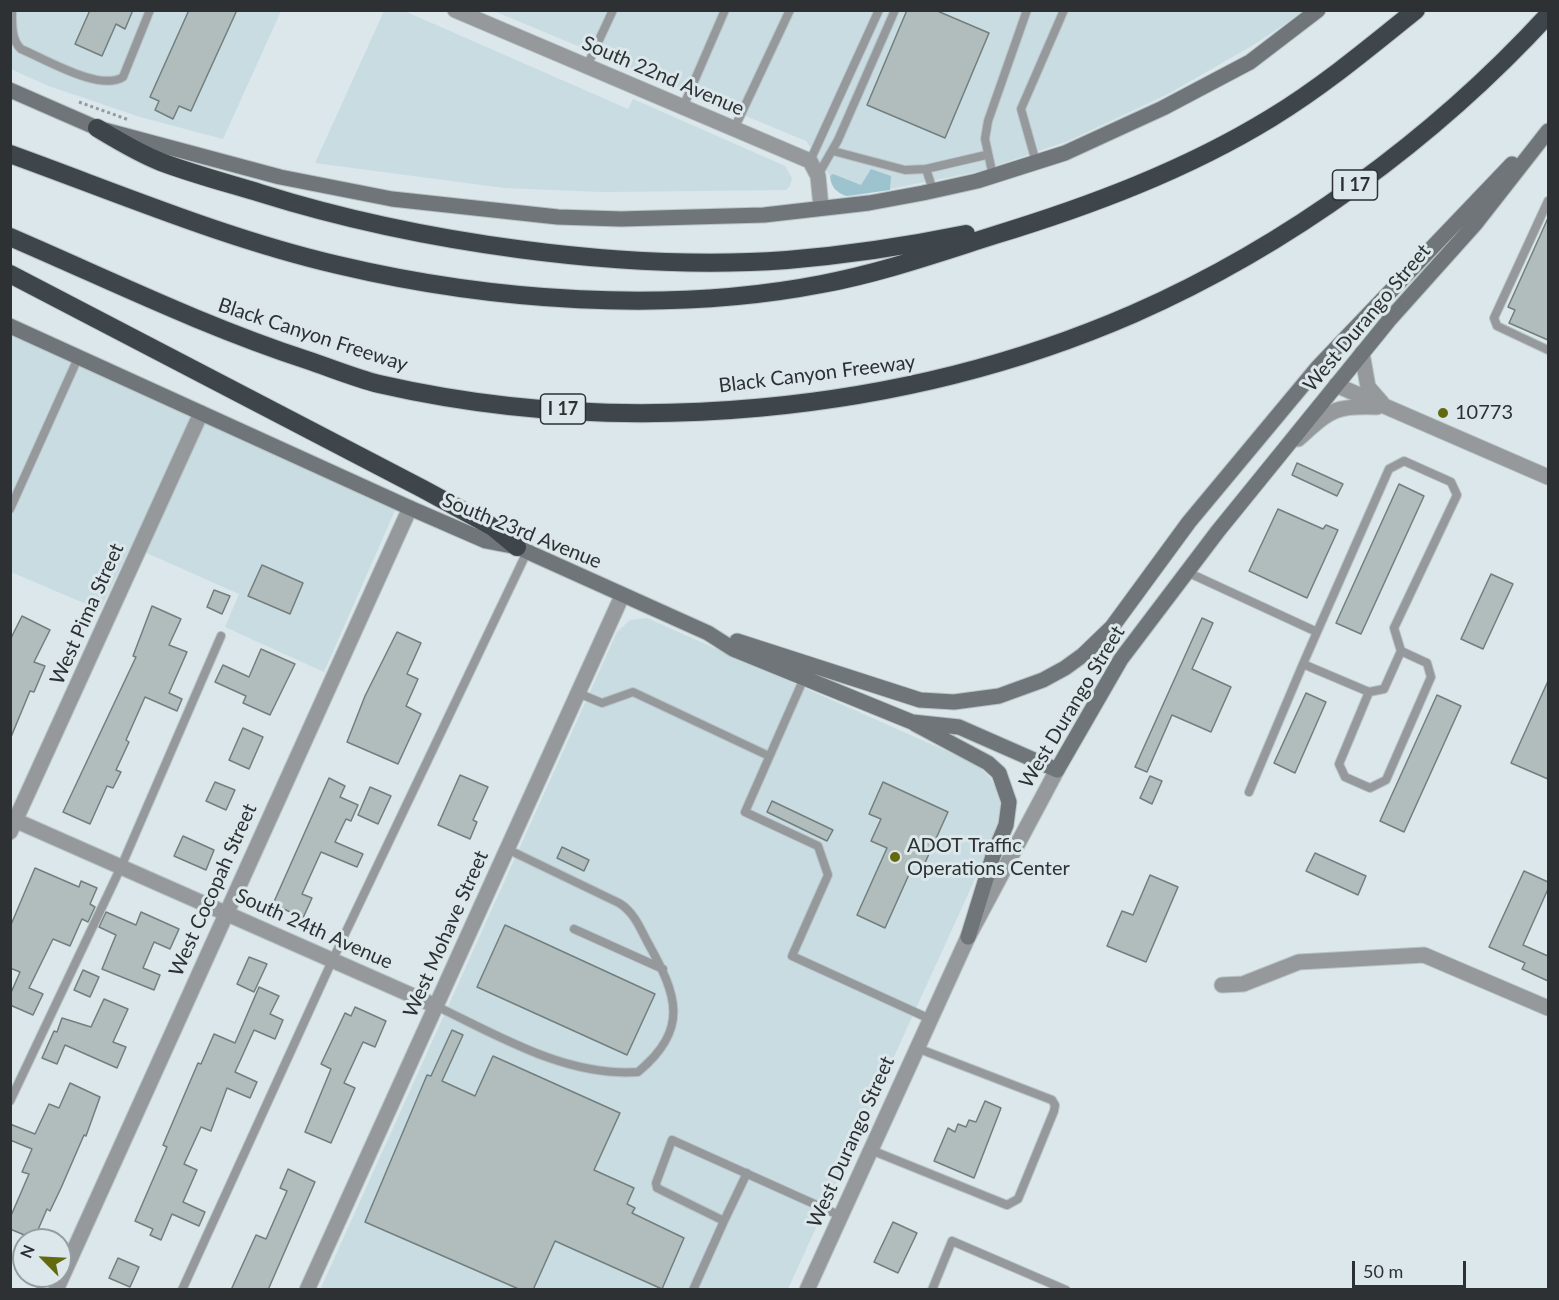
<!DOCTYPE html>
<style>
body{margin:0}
#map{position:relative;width:1559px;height:1300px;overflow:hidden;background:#dbe7ea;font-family:Lato,sans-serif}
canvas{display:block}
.frame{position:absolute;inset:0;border:12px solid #2d3133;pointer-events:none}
.north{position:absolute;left:12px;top:1228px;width:60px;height:60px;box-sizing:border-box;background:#dbe7ea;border:2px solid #959ea1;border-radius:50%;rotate:294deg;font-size:16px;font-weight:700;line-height:24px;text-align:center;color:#2d3133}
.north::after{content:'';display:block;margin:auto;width:21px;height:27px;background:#636a0e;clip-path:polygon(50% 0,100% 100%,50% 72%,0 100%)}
.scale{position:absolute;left:1352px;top:1261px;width:114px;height:27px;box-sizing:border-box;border:3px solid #2d3133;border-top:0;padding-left:8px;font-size:18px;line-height:21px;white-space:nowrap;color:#2d3133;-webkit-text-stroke:4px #dbe7ea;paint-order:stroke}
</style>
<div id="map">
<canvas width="1559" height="1300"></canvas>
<div class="frame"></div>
<div class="north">N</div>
<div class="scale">50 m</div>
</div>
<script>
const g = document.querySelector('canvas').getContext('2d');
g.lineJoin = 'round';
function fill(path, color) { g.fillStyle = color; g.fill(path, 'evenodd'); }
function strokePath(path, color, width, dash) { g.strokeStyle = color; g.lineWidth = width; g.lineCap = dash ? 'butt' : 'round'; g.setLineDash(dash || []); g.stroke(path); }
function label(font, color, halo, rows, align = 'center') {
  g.font = font + ' Lato,sans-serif'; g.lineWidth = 6; g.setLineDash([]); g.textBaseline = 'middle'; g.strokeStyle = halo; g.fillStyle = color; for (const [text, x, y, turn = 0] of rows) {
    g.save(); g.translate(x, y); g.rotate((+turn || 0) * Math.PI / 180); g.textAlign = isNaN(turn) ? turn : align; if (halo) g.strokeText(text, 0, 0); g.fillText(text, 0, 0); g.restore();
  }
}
const built = new Path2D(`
 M 402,10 L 628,109 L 633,99 L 785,166 L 792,178 L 790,186 L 786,190 L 603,192 L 504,188 L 315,163 L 384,11 Z
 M 11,11 L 281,11 L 223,139 L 140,117 L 46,85 L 11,69 Z
 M 494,11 L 1304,11 L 1255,44 L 1168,94 L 1068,141 L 981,171 L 854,196 L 846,196 L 835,189 L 830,176 L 806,141 Z
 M 11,333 L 396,508 L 324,672 L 225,627 L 239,594 L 131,546 L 100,610 L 11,572 Z
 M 647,618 L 978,765 L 991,779 L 1000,796 L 1001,817 L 990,846 L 788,1289 L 320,1290 L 617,632 L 630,620 Z`);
const green = new Path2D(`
 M 871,169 L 891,176 L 890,190 L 846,196 C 836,192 831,187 830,176 L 833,174 L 861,185 Z`);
const building = new Path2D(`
 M 90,10 L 133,10 L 125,29 L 116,24 L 102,56 L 75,44 Z
 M 189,10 L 237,10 L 191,111 L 179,106 L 173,119 L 155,110 L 159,101 L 150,97 Z
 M 907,10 L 935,10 L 989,33 L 945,138 L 867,105 Z
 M 1548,218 L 1548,340 L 1509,323 L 1515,310 L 1508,307 Z
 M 1297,463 L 1343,484 L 1337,496 L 1292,475 Z
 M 1399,484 L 1424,496 L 1361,634 L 1336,623 Z
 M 1278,509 L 1323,529 L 1326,525 L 1338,530 L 1307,598 L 1249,571 Z
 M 262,565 L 303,583 L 290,614 L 248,596 Z
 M 1491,574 L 1513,584 L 1483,649 L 1461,639 Z
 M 214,590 L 230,596 L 222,614 L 207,607 Z
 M 152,606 L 181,619 L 169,645 L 187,652 L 169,693 L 182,699 L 177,711 L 145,697 L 126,740 L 129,742 L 116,770 L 121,772 L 113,788 L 107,786 L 90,824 L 63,812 L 136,657 L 133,656 Z
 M 22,616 L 50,630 L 34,662 L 45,666 L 34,692 L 30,691 L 11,737 L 10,640 Z
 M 1202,618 L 1213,623 L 1192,669 L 1231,687 L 1211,732 L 1172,715 L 1147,772 L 1135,767 Z
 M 397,632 L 421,643 L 407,674 L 418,679 L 406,706 L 421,714 L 398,764 L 347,742 L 365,696 Z
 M 261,649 L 295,664 L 270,715 L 243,703 L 246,696 L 215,682 L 223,665 L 249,677 Z
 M 1548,681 L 1548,779 L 1511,763 Z
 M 1306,693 L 1326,702 L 1295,773 L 1274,763 Z
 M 1437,695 L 1461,706 L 1404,832 L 1380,821 Z
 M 243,728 L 263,737 L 249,769 L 229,760 Z
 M 460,775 L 488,787 L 473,820 L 477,822 L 470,839 L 438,825 Z
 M 1150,776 L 1162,781 L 1152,804 L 1140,798 Z
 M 329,778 L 345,786 L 340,797 L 358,805 L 351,821 L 346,819 L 335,842 L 363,854 L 357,867 L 321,852 L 302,894 L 312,898 L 303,918 L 273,904 Z
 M 215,782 L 235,790 L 226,810 L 206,801 Z
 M 883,782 L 948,812 L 924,865 L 915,861 L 885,928 L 857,915 L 887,848 L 871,841 L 881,819 L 869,814 Z
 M 370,787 L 391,796 L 378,824 L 358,815 Z
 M 772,801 L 833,830 L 827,841 L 767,812 Z
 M 183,836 L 214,850 L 206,870 L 174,856 Z
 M 562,847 L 589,860 L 584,871 L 557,858 Z
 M 1315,853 L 1366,876 L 1358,895 L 1306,871 Z
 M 35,868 L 79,887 L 81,881 L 97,888 L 90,904 L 95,907 L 88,922 L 82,919 L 70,946 L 53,939 L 29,988 L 43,994 L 33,1015 L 10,1005 L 10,995 L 20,972 L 10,968 L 10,927 Z
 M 1524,871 L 1548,882 L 1548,889 L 1523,945 L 1548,956 L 1548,981 L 1522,969 L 1525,963 L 1489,947 Z
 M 1150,875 L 1178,887 L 1146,962 L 1107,946 L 1122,911 L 1133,915 Z
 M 106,912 L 136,925 L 141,912 L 179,929 L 170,949 L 154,942 L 143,968 L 160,975 L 154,990 L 102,969 L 116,935 L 99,927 Z
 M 505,925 L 655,994 L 627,1055 L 477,987 Z
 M 249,957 L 267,964 L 254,992 L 237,984 Z
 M 83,970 L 99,977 L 90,997 L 74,990 Z
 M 259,987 L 279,996 L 270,1014 L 283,1020 L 275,1039 L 254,1030 L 235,1072 L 257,1082 L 250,1098 L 227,1088 L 211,1131 L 201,1127 L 184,1164 L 197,1170 L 183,1202 L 205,1212 L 199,1226 L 172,1214 L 161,1240 L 150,1235 L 153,1229 L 135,1221 L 167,1147 L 163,1145 L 198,1063 L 201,1064 L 214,1034 L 235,1043 Z
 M 104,999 L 128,1009 L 113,1042 L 126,1047 L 117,1068 L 65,1045 L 57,1064 L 42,1058 L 54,1031 L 57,1032 L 62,1018 L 91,1027 Z
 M 355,1007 L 386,1021 L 375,1047 L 363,1042 L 344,1083 L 355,1088 L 331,1143 L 305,1132 L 331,1069 L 321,1064 L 345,1013 L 351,1016 Z
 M 452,1030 L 463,1035 L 442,1081 L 475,1096 L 493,1056 L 620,1113 L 594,1170 L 634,1188 L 627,1204 L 635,1208 L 632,1213 L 684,1238 L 662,1289 L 555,1241 L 533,1290 L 521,1290 L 365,1222 L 427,1075 L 431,1076 Z
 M 70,1083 L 100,1097 L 86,1136 L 84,1135 L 61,1188 L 50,1211 L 47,1209 L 34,1239 L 10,1229 L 10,1218 L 29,1174 L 22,1172 L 32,1149 L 10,1140 L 10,1124 L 35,1134 L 49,1104 L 59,1108 Z
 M 985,1101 L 1001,1108 L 974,1178 L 934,1161 L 948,1128 L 955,1132 L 958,1124 L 966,1127 L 969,1120 L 976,1122 Z
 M 288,1169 L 315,1182 L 268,1290 L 231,1290 L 256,1235 L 266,1239 L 287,1191 L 280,1188 Z
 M 893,1222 L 917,1233 L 898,1273 L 874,1262 Z
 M 118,1258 L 139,1267 L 130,1287 L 109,1278 Z`);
const path = new Path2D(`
 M 79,102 L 129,120
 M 1017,782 L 1036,778`);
const service = new Path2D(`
 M 12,10 C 12,23 11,40 21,49 C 45,59 100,92 123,77 L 150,10
 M 587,66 L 613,10
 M 683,107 L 725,10
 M 734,129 L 790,10
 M 833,151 L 905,170 L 926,169 L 986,155
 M 810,161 L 879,10
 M 1036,162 L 1021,109 L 1064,10
 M 926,169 L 933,190
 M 818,175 L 838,140 L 895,10
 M 993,176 L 985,139 L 988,121 L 1027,10
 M 1548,201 L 1494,318 L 1497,326 L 1548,350
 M 10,509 L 78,358
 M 1187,572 L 1317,632 L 1389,469 L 1404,461 L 1451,482 L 1457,495 L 1394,628 L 1401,651 L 1427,663 L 1431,677 L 1386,780 L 1370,788 L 1345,777 L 1339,764 L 1369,692 L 1303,664 L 1317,632
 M 804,678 L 745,812 L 818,846 L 828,875 L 792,956 L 930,1019
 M 1369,692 L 1384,689 L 1401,651
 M 578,693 L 602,703 L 633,692 L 769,756
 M 1249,792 L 1303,664
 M 574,929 L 663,969
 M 436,1006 C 499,1036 566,1077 638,1072 C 690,1029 677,995 648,943 C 640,928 634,912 619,903 L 507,849
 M 10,1101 L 121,867 L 221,636
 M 871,1150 L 1007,1205 L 1018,1199 L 1054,1111 L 1055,1105 L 1052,1100 L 917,1048
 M 747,1173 L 724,1221 L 657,1188 L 656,1183 L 672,1140 L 841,1216
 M 182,1290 L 332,961 L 527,552
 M 693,1290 L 724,1221
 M 932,1290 L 952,1241 L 1066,1290`);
const minor = new Path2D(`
 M 455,10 L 810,161 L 818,176 L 821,207
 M 10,818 L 436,1006
 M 10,832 L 201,413
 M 1222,985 L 1243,984 L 1299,962 L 1424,955 L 1548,1008
 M 56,1290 L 410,508
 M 307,1290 L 622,596`);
const tertiary = new Path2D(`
 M 1362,353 L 1368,387 L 1382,403
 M 1336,385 L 1548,477
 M 1298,439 C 1330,411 1333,405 1377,407
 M 807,1290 L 968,937 L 1057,770`);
const secondary = new Path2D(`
 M 10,90 L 97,128 L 280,177 L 392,199 L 558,217 L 621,219 L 764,215 L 869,203 L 923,193 L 977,181 L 1065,153 L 1163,108 L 1250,62 L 1318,10
 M 10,326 L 410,508 L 486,541 L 517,547 L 708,633 L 733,649 L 912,722 L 959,727 L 1057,770 L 1121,659 L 1218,531 L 1390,319 L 1476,223 L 1548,131
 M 737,641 L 920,700 L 954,702 L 999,696 L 1043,680 L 1065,668 L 1083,655 L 1112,627 L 1189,522 L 1318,367 L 1512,164
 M 915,724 L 988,763 L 999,773 L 1009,802 L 1006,825 L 993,856 L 968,937`);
const motorway = new Path2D(`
 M 97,128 C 117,140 138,153 161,162 C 193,174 227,183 260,193 C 416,242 623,272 787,260 C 847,255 907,246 966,234
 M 10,154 C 118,193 226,239 338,265 C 490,301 668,314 822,284 C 881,273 938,253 995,235 C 1090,206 1186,170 1271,118 C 1322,87 1369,48 1416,10
 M 10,237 C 110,280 203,326 307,360 C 331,368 355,378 379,384 C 623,440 903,414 1133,314 C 1288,246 1434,139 1548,15
 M 10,274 L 423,489 L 493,527 L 517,547`);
const markers = [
 [1443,413,6,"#636a0e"],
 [895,857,6,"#636a0e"]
];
const shields = [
 [1355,185,45],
 [563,409,45]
];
const shieldNames = [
 ["I 17",1355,185],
 ["I 17",563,409]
];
const streetNames = [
 ["South 22nd Avenue",663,76,23],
 ["West Durango Street",1367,318,-50],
 ["Black Canyon Freeway",313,335,18],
 ["Black Canyon Freeway",817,374,-7],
 ["South 23rd Avenue",522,531,22],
 ["West Pima Street",87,614,-66],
 ["West Durango Street",1072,707,-59],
 ["West Cocopah Street",213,890,-66],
 ["South 24th Avenue",314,929,24],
 ["West Mohave Street",446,934,-66],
 ["West Durango Street",851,1142,-66]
];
const poiNames = [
 ["10773",1455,413],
 ["ADOT Traffic",907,846],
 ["Operations Center",907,869]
];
fill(built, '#c8dce2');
fill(green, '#9dc3ce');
fill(building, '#b1bdbd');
strokePath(building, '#737e7e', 1.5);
strokePath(service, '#b8c3c5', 10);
strokePath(minor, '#b8c3c5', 17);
strokePath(tertiary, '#b8c3c5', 17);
strokePath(secondary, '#b8c3c5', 17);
strokePath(motorway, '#b8c3c5', 20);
strokePath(path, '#939b9e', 3, [3, 3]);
strokePath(service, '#95999c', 8);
strokePath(minor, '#95999c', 15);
strokePath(tertiary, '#95999c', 15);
strokePath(secondary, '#6f7579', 15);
strokePath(motorway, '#3e464b', 18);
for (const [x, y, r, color] of markers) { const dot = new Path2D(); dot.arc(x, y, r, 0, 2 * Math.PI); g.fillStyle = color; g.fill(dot); strokePath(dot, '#dbe7ea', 2); }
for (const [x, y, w] of shields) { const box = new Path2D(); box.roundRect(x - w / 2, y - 15, w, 30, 4.5); g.fillStyle = '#dbe7ea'; g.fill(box); strokePath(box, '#2d3133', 1.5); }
label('bold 18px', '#2d3133', null, shieldNames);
label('20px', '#2d3133', '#dbe7ea', streetNames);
label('20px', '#2d3133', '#dbe7ea', poiNames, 'left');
</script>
